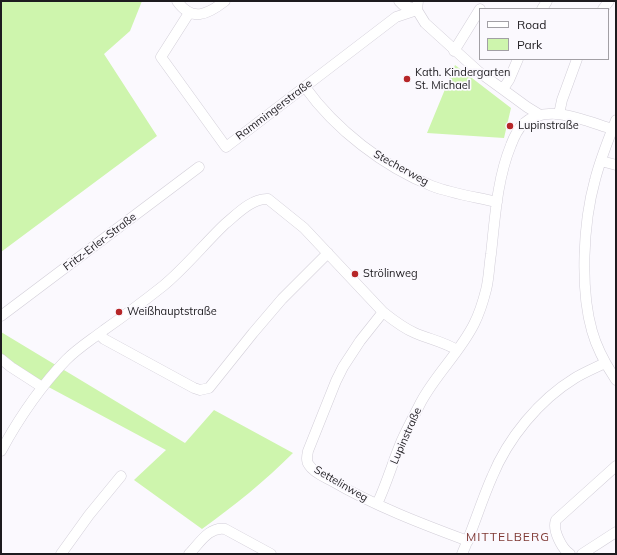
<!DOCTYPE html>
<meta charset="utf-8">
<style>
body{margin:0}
#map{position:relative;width:617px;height:555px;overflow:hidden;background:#fbf9fe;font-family:Mulish,sans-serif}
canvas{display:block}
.frame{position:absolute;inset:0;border:2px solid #1d1b1f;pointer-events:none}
.legend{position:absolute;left:479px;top:8px;width:130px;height:52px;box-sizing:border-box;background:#fbf9fe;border:1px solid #a2a0a5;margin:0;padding:5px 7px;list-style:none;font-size:12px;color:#1d1b1f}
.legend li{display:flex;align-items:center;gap:8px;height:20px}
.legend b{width:20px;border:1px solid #a2a0a5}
</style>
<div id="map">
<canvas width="617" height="555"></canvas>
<div class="frame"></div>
<ul class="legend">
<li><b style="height:5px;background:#fff"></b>Road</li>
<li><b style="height:11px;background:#cef5ad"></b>Park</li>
</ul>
</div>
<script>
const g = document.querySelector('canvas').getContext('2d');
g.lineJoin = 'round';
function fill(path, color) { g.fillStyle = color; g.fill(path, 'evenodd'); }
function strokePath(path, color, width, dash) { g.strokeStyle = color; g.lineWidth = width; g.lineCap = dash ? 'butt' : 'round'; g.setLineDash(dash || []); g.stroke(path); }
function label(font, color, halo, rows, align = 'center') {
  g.font = font + ' Mulish,sans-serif'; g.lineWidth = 3.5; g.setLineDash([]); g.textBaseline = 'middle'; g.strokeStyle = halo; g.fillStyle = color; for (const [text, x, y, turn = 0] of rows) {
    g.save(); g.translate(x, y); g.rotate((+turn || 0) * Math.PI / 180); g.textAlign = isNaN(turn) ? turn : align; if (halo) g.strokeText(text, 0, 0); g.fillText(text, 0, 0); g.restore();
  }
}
const green = new Path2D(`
 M 1,1 L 142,1 L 130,31 L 104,54 L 157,136 L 1,252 Z
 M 455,65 L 511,108 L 504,138 L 427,133 Z
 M 1,332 L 185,443 L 214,410 L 293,453 C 265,481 234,506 202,529 L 134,480 L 166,450 L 28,376 L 1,354 Z`);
const minor = new Path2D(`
 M 177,1 C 192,22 207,15 225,1
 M 399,1 L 403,5 L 417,10 L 425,23 L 479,72 L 527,107 L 540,115
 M 542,9 L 547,1
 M 603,9 L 609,1
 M 189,13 L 161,57 L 226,147 L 396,17 L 417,10 L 418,1
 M 454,51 L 480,9
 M 305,87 C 335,129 384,167 432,186 C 453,194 476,197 497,202
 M 503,89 L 509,80 L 518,59
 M 559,114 L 562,100 L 577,59
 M 616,120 C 608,140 600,160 595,180 C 583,223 580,289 592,331 C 597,349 606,365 616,380
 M 601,161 L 616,165
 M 383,312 L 360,341 L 343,367 L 336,381 L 308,451 C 307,456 306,461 309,465 C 314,473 325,477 332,481 C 375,506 422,524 468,541
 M 1,316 L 199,167
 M 99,334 L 104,339 L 194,388 L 200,390 L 209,388 L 253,333 L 282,299 L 328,253
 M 1,359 L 11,367 L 42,387
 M 1,451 C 19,418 40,387 66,360 C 78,348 91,340 104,330 C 124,316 144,301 163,286 C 185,268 204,244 225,224 C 237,214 252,198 268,199 L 304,228 L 383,312 C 393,320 403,328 415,333 C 429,339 444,342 457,350
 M 377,504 C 387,483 393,461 402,440 C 408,427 415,414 421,402 C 436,374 460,352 474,324 C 479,314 483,302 486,290 C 489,279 489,266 491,254 C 495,218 497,179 511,145 C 514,137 517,130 523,124 C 547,102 586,121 612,129
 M 61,554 L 89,515 L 121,476
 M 189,554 C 199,544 209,526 225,529 L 271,554
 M 462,554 C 473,529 481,502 492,477 C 508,438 539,400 575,378 C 585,372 595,368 605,363
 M 570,554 C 562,549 552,530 556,520 L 616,466
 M 582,554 L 616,532`);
const markers = [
 [407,79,4,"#b62628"],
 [510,126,4,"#b62628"],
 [355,274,4,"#b62628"],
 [119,312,4,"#b62628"]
];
const poiNames = [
 ["Kath. Kindergarten",415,73],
 ["St. Michael",415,86],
 ["Lupinstraße",518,126],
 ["Strölinweg",363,274],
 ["Weißhauptstraße",127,312]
];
const streetNames = [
 ["Rammingerstraße",274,110,-37],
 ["Stecherweg",401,168,29],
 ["Fritz-Erler-Straße",100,242,-37],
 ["Lupinstraße",406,436,-66],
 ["Settelinweg",341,484,30]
];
const neighbourhoodNames = [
 ["MITTELBERG",508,537]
];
fill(green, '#cef5ad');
strokePath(minor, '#d2ced8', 11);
strokePath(minor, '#fff', 10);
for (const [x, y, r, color] of markers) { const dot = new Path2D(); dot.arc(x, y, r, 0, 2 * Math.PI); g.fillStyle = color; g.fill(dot); strokePath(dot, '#fbf9fe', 1.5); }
label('11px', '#1d1b1f', '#fbf9fe', poiNames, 'left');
label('11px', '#1d1b1f', '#fbf9fe', streetNames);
g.letterSpacing = '1px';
label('12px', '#7f3833', '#fbf9fe', neighbourhoodNames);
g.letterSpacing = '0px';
</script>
